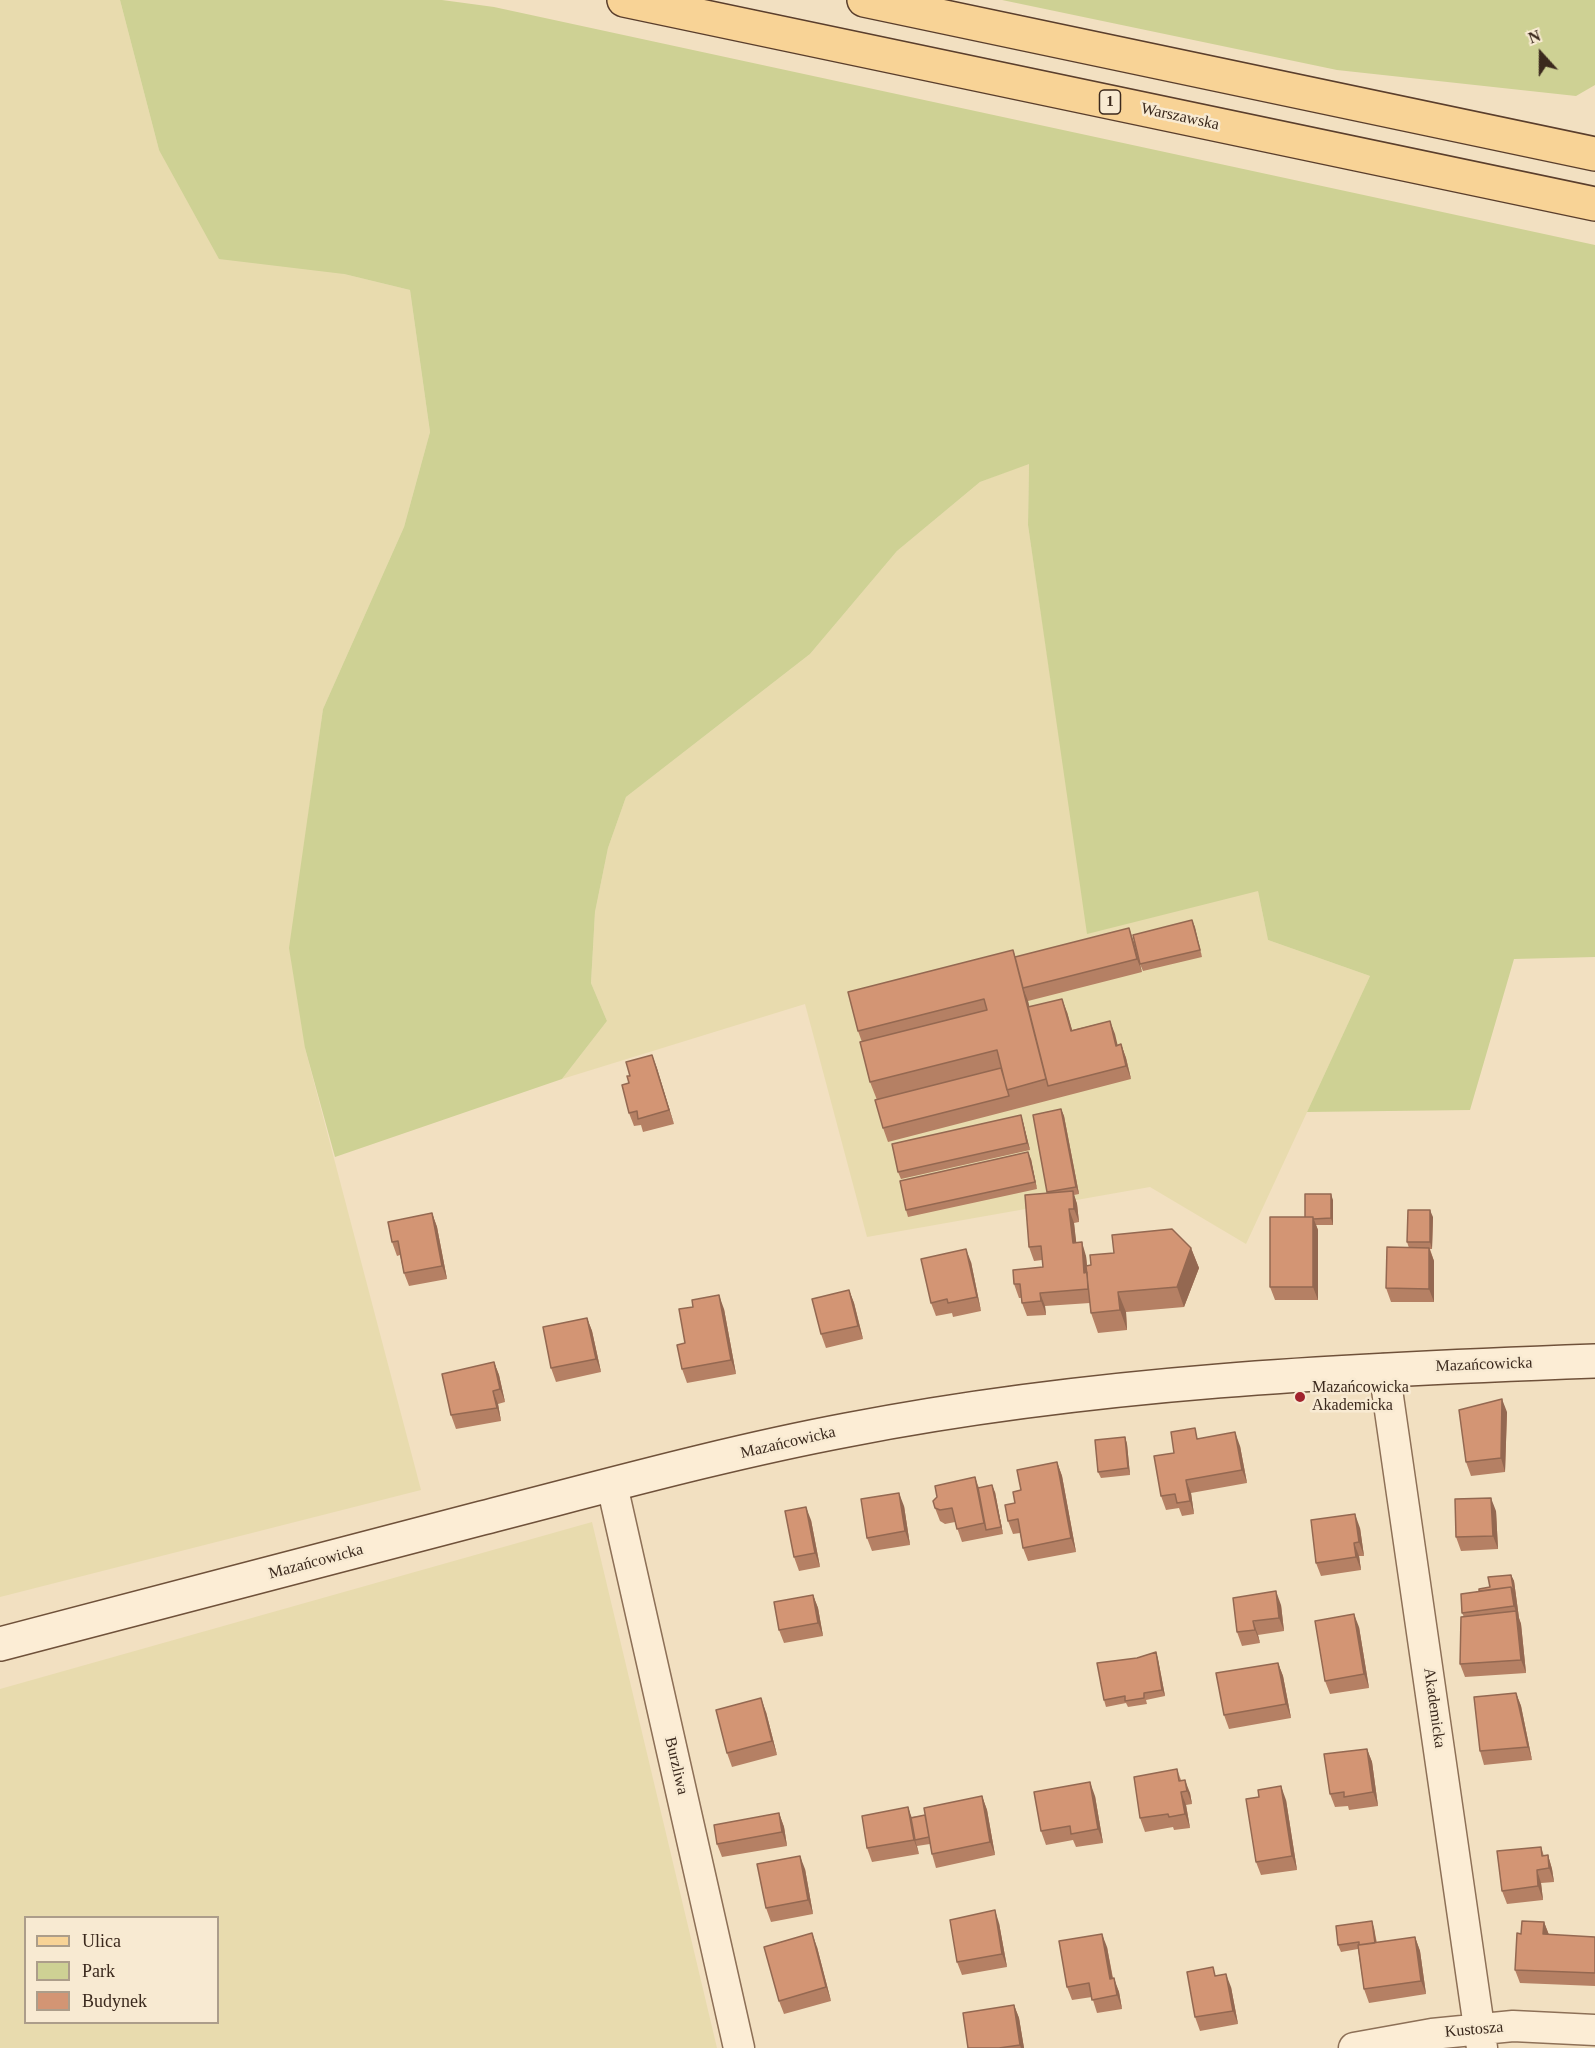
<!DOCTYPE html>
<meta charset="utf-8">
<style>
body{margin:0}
#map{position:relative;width:1595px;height:2048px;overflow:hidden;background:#f2e0c1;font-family:"Times New Roman",serif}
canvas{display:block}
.legend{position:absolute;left:24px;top:1916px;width:195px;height:108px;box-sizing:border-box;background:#f8ead2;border:2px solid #ac9d8a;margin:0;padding:8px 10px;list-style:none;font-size:18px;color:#3b291d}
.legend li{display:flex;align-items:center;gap:12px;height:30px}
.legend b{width:30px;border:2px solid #ac9d8a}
.north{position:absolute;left:1511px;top:24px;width:60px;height:60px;-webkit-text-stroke:4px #f8ead2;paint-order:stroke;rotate:339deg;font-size:16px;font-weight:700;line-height:24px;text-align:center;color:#3b291d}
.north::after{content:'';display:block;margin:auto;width:21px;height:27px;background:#3b291d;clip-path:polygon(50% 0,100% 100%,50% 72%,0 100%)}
</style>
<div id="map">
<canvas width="1595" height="2048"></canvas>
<ul class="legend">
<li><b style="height:8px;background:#f8d396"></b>Ulica</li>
<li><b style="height:16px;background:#ced194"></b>Park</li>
<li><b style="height:16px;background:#d39574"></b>Budynek</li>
</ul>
<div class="north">N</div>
</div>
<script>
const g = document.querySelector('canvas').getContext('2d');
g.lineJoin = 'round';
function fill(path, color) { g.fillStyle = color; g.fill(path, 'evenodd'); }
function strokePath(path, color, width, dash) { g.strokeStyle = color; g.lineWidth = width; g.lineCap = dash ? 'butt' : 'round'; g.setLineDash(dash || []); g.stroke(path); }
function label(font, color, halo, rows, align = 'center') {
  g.font = font + ' "Times New Roman",serif'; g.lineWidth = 5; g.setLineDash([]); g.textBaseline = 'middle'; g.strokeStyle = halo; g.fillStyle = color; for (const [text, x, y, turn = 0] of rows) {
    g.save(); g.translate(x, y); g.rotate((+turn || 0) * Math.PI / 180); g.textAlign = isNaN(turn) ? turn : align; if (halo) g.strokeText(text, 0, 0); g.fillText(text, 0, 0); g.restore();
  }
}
const farmland = new Path2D(`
 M 0,0 L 120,0 L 159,150 L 344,274 L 410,290 L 430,432 L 404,527 L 323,709 L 308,818 L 305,1048 L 421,1490 L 0,1597 Z
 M 1029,463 L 1028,525 L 1069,803 L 1258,891 L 1268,940 L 1370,976 L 1246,1244 L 1150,1187 L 867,1237 L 805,1004 L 562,1079 L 607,1021 L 591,983 L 595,912 L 608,848 L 626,797 L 810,654 L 897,551 L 980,482 Z
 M 592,1522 L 717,2048 L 0,2048 L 0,1689 ZM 26,1918 L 218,1918 L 218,2022 L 26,2022 Z`);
const green = new Path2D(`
 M 120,0 L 442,0 L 494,7 L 1595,245 L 1595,957 L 1514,959 L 1470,1110 L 1307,1112 L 1370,976 L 1268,940 L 1258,891 L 1087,934 L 1028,525 L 1029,464 L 980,482 L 897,551 L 810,654 L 626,797 L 608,848 L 595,912 L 591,983 L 607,1021 L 562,1079 L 335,1157 L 305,1048 L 289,948 L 323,709 L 404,527 L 430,432 L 410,290 L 344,274 L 219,259 L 159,150 Z
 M 1002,0 L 1595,0 L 1595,85 L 1576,96 L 1337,70 Z`);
const street = new Path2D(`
 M 1384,1369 L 1482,2048
 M 612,1485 L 739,2048
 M 1354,2048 L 1432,2034 L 1513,2026 L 1595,2030`);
const secondary = new Path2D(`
 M 0,1644 C 161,1602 321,1560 482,1518 C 603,1487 725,1453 847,1430 C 1093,1382 1345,1370 1595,1361`);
const primary = new Path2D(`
 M 624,0 L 1595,204
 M 864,0 L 1595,154`);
const wall = new Path2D(`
 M 1192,920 L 1202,957 L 1143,971 L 1140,964 Z
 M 1134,942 L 1142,972 L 1028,1001 L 1029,1007 L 1067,1012 L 1072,1030 L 1110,1021 L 1117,1045 L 1121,1044 L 1126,1058 L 1131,1079 L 888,1142 L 883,1128 L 877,1100 L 870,1082 L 862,1042 L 858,1031 L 1015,957 Z
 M 652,1055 L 674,1124 L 643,1132 L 641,1125 L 634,1126 L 629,1113 L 630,1076 Z
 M 1061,1109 L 1064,1116 L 1079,1194 L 1074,1195 L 1077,1204 L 1079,1222 L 1074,1223 L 1076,1243 L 1086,1256 L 1087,1266 L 1191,1248 L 1199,1268 L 1184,1307 L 1126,1312 L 1127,1330 L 1098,1333 L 1091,1313 L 1090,1303 L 1045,1306 L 1046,1315 L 1027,1316 L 1022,1303 L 1022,1298 L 1019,1298 L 1014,1284 L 1043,1267 L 1042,1260 L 1034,1261 L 1029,1247 L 1048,1193 Z
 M 1021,1115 L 1023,1122 L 1030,1150 L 901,1179 L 898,1172 Z
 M 1031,1159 L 1037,1189 L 908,1217 L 906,1210 Z
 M 1333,1200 L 1333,1225 L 1316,1225 L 1318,1230 L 1318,1300 L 1275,1300 L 1270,1287 L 1305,1217 Z
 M 432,1213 L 437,1227 L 447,1279 L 409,1286 L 404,1273 L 400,1255 L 397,1256 L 392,1242 Z
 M 1433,1217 L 1432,1249 L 1430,1249 L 1434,1261 L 1434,1302 L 1391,1302 L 1386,1288 L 1409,1248 L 1407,1242 Z
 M 971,1262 L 981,1311 L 953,1317 L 952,1313 L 936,1316 L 931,1303 Z
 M 849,1290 L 854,1303 L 863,1339 L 826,1348 L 821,1334 Z
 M 693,1307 L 724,1309 L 736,1374 L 687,1383 L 682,1369 L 685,1343 Z
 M 587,1318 L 592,1331 L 601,1372 L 556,1382 L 551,1368 Z
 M 494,1362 L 499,1375 L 505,1402 L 498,1404 L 501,1421 L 456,1429 L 451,1415 Z
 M 1507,1412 L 1505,1472 L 1471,1476 L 1466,1462 Z
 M 1125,1437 L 1127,1444 L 1130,1475 L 1101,1478 L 1098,1472 Z
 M 1199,1438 L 1240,1446 L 1247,1483 L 1191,1493 L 1194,1514 L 1182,1516 L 1179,1508 L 1166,1510 L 1161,1496 L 1174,1453 Z
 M 1057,1462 L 1062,1476 L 1076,1552 L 1028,1561 L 1023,1548 L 1020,1533 L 1013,1534 L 1008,1521 L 1021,1490 Z
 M 975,1477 L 979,1488 L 995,1492 L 1003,1534 L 962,1542 L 955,1522 L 945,1524 L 940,1521 L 935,1508 Z
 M 904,1506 L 910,1545 L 872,1551 L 867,1538 Z
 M 1496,1511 L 1498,1549 L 1461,1551 L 1456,1537 Z
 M 811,1520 L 820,1567 L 799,1571 L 794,1557 Z
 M 1360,1528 L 1364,1556 L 1359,1556 L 1361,1570 L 1321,1576 L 1316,1563 Z
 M 1511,1575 L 1514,1581 L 1519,1618 L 1521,1624 L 1526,1673 L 1465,1677 L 1460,1664 L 1464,1617 L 1462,1613 L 1490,1587 Z
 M 813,1595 L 818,1608 L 823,1636 L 784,1643 L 779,1630 Z
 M 1281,1605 L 1284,1631 L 1258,1635 L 1260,1643 L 1242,1646 L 1237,1632 Z
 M 1359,1627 L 1369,1688 L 1330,1694 L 1325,1681 Z
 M 1156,1652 L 1158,1659 L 1165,1696 L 1146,1700 L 1147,1704 L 1128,1707 L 1126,1703 L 1106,1707 L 1104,1700 L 1137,1658 Z
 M 1278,1663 L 1283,1676 L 1291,1718 L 1229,1729 L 1224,1715 Z
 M 1516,1693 L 1521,1706 L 1532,1760 L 1484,1765 L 1480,1751 Z
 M 766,1712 L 777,1755 L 732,1767 L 727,1753 Z
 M 1367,1749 L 1372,1762 L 1378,1806 L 1349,1810 L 1348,1806 L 1335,1807 L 1330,1794 Z
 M 1177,1769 L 1181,1780 L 1190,1793 L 1192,1804 L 1186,1805 L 1190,1828 L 1174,1830 L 1173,1827 L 1145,1832 L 1140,1818 Z
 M 982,1796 L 987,1810 L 995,1855 L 936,1868 L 932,1854 L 930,1844 L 917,1846 L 919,1854 L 872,1862 L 867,1848 L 908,1807 L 911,1817 L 925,1815 Z
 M 1095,1796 L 1103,1843 L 1076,1847 L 1073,1840 L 1046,1845 L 1041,1831 Z
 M 1286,1800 L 1297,1870 L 1261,1875 L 1256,1862 Z
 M 779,1813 L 784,1827 L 787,1846 L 722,1857 L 717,1844 Z
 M 1541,1847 L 1544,1856 L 1548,1855 L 1552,1869 L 1554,1882 L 1541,1883 L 1543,1900 L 1507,1904 L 1502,1891 Z
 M 805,1869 L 813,1914 L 771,1922 L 766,1908 Z
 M 1544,1922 L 1549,1935 L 1595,1937 L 1595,1986 L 1520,1983 L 1515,1970 Z
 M 999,1923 L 1007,1967 L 962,1975 L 957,1962 Z
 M 1374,1928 L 1377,1943 L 1415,1937 L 1420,1951 L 1426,1994 L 1369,2003 L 1364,1989 L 1358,1949 L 1341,1952 L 1338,1945 Z
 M 817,1947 L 831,2001 L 784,2014 L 779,2001 Z
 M 1107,1947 L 1113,1978 L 1119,1992 L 1122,2009 L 1097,2013 L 1092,1997 L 1072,2000 L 1067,1987 Z
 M 1231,1987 L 1238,2024 L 1200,2031 L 1195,2017 Z
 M 1014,2005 L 1019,2018 L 1024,2048 L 968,2048 Z`);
const shadedWall = new Path2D(`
 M 1192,920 L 1195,927 L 1202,957 L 1200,950 Z
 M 1129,928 L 1134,942 L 1142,972 L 1137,959 Z
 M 1013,950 L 1020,970 L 1023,988 L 1028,1001 L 1049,1086 L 1048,1086 L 1046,1079 Z
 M 1062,999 L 1067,1012 L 1076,1044 L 1071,1031 Z
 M 1110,1021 L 1115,1034 L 1121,1059 L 1116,1046 Z
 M 1121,1044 L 1126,1058 L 1131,1079 L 1126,1066 Z
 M 652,1055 L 657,1068 L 674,1124 L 669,1110 Z
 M 1061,1109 L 1064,1116 L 1079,1194 L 1076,1187 Z
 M 1021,1115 L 1023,1122 L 1030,1150 L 1027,1143 Z
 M 1028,1152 L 1031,1159 L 1037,1189 L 1035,1182 Z
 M 1073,1191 L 1077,1204 L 1079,1222 L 1074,1209 Z
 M 1331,1194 L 1333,1200 L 1333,1225 L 1331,1218 Z
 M 1069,1209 L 1074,1223 L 1078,1257 L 1073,1243 Z
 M 1430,1210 L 1433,1217 L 1432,1249 L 1430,1242 Z
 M 432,1213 L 437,1227 L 447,1279 L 442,1266 Z
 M 1313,1217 L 1318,1230 L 1318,1300 L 1313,1287 Z
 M 1082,1242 L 1086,1256 L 1089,1286 L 1084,1273 Z
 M 1191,1248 L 1199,1268 L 1184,1307 L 1177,1287 Z
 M 1429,1248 L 1434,1261 L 1434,1302 L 1429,1289 Z
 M 966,1249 L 971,1262 L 981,1311 L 977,1297 Z
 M 849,1290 L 854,1303 L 863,1339 L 858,1326 Z
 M 1118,1292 L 1126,1312 L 1127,1330 L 1120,1310 Z
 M 1040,1293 L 1045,1306 L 1046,1315 L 1041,1301 Z
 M 719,1295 L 724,1309 L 736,1374 L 731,1360 Z
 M 587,1318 L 592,1331 L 601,1372 L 596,1359 Z
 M 494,1362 L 499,1375 L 505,1402 L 500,1389 Z
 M 493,1391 L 498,1404 L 501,1421 L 497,1408 Z
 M 1502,1399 L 1507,1412 L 1505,1472 L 1501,1458 Z
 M 1235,1432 L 1240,1446 L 1247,1483 L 1242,1470 Z
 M 1125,1437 L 1127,1444 L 1130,1475 L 1128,1468 Z
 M 1057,1462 L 1062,1476 L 1076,1552 L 1071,1538 Z
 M 975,1477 L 979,1491 L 986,1530 L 984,1523 Z
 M 1186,1480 L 1191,1493 L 1194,1514 L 1190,1501 Z
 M 992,1485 L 995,1492 L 1003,1534 L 1001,1527 Z
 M 899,1493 L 904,1506 L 910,1545 L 905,1531 Z
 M 1491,1498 L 1496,1511 L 1498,1549 L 1493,1536 Z
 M 806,1507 L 811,1520 L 820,1567 L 815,1553 Z
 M 1355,1514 L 1360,1528 L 1364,1556 L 1359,1542 Z
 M 1354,1543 L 1359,1556 L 1361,1570 L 1356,1557 Z
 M 1511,1575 L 1514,1581 L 1519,1618 L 1521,1624 L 1526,1673 L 1521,1660 L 1516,1612 L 1514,1606 L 1511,1587 Z
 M 1276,1591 L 1281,1605 L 1284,1631 L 1279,1618 Z
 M 813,1595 L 818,1608 L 823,1636 L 818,1623 Z
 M 1354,1614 L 1359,1627 L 1369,1688 L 1364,1674 Z
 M 1253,1621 L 1258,1635 L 1260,1643 L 1255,1630 Z
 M 1156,1652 L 1158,1659 L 1165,1696 L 1162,1690 Z
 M 1278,1663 L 1283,1676 L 1291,1718 L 1286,1704 Z
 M 1516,1693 L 1521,1706 L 1532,1760 L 1528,1747 Z
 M 761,1698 L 766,1712 L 777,1755 L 772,1741 Z
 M 1367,1749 L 1372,1762 L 1378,1806 L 1373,1792 Z
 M 1185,1780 L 1190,1793 L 1192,1804 L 1187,1791 Z
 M 1090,1782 L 1095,1796 L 1103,1843 L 1098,1829 Z
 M 1281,1786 L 1286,1800 L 1297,1870 L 1292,1856 Z
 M 1181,1792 L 1186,1805 L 1190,1828 L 1185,1814 Z
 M 982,1796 L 987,1810 L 995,1855 L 990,1842 Z
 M 908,1807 L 913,1821 L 915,1840 L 919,1854 L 914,1840 Z
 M 779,1813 L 784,1827 L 787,1846 L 782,1832 Z
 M 1548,1855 L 1552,1869 L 1554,1882 L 1549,1868 Z
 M 800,1856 L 805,1869 L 813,1914 L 808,1900 Z
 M 1537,1870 L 1541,1883 L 1543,1900 L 1538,1886 Z
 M 995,1910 L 999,1923 L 1007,1967 L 1002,1954 Z
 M 1372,1921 L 1374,1928 L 1378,1957 L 1376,1950 Z
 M 1544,1922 L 1549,1935 L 1543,1934 Z
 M 812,1933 L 817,1947 L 831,2001 L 826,1987 Z
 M 1102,1934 L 1107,1947 L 1115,1992 L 1110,1979 Z
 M 1415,1937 L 1420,1951 L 1426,1994 L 1421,1981 Z
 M 1226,1974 L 1231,1987 L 1238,2024 L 1233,2011 Z
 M 1114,1978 L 1119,1992 L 1122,2009 L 1117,1995 Z
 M 1014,2005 L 1019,2018 L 1024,2048 L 1021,2048 L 1020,2045 Z`);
const building = new Path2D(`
 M 1192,920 L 1200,950 L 1140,964 L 1133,935 Z
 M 1129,928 L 1137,959 L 1023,988 L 1015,957 Z
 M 1013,950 L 1046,1079 L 1007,1090 L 997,1050 L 870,1082 L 860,1042 L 987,1010 L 984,999 L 858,1031 L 848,992 Z
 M 1062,999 L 1071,1031 L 1110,1021 L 1116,1046 L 1121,1044 L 1126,1066 L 1048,1086 L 1028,1007 Z
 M 652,1055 L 669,1110 L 638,1119 L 637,1111 L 629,1113 L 622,1085 L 629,1083 L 627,1076 L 630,1076 L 626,1062 Z
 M 1001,1068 L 1009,1096 L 883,1128 L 875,1100 Z
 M 1061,1109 L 1076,1187 L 1047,1192 L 1033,1115 Z
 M 1021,1115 L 1027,1143 L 898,1172 L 892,1144 Z
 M 1028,1152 L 1035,1182 L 906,1210 L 900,1181 Z
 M 1073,1191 L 1074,1209 L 1069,1209 L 1073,1243 L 1082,1242 L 1084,1273 L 1087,1272 L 1088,1289 L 1040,1293 L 1041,1301 L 1022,1303 L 1020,1284 L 1014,1284 L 1013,1270 L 1043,1267 L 1041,1246 L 1029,1247 L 1025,1195 Z
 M 1305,1194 L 1331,1194 L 1331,1218 L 1313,1219 L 1313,1217 L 1305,1217 Z
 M 1408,1210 L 1430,1210 L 1430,1242 L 1407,1242 Z
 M 432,1213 L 442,1266 L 404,1273 L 398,1241 L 392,1242 L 388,1222 Z
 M 1270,1217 L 1313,1217 L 1313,1287 L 1270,1287 Z
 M 1172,1229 L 1191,1248 L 1177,1287 L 1118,1292 L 1120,1310 L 1091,1313 L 1086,1266 L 1091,1265 L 1090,1255 L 1114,1253 L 1112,1235 Z
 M 1387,1247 L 1429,1248 L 1429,1289 L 1386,1288 Z
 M 966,1249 L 977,1297 L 948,1303 L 947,1299 L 931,1303 L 921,1259 Z
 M 849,1290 L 858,1326 L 821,1334 L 812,1299 Z
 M 719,1295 L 731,1360 L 682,1369 L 677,1345 L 685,1343 L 679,1309 L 693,1307 L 692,1300 Z
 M 587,1318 L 596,1359 L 551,1368 L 543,1327 Z
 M 494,1362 L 500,1389 L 493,1391 L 497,1408 L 451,1415 L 442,1374 Z
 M 1502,1399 L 1501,1458 L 1466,1462 L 1459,1410 Z
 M 1195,1428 L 1197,1439 L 1235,1432 L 1242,1470 L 1186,1480 L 1190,1501 L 1177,1503 L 1175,1494 L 1161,1496 L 1154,1456 L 1174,1453 L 1171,1432 Z
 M 1125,1437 L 1128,1468 L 1098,1472 L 1095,1440 Z
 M 1057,1462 L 1071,1538 L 1023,1548 L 1018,1519 L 1008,1521 L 1005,1505 L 1015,1503 L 1013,1492 L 1021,1490 L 1017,1470 Z
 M 975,1477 L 984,1523 L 957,1529 L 952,1508 L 940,1510 L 935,1508 L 933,1501 L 937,1497 L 935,1486 Z
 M 992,1485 L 1001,1527 L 986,1530 L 978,1488 Z
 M 899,1493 L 905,1531 L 867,1538 L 861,1499 Z
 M 1491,1498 L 1493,1536 L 1456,1537 L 1455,1499 Z
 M 806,1507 L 815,1553 L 794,1557 L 785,1511 Z
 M 1355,1514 L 1359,1542 L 1354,1543 L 1356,1557 L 1316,1563 L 1311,1520 Z
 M 1511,1575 L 1514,1593 L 1511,1587 L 1479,1591 L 1479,1589 L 1490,1587 L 1488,1577 Z
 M 1511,1587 L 1514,1606 L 1462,1613 L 1461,1594 Z
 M 1276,1591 L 1279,1618 L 1253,1621 L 1255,1630 L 1237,1632 L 1233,1598 Z
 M 813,1595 L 818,1623 L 779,1630 L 774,1602 Z
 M 1516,1611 L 1521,1660 L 1460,1664 L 1461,1617 Z
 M 1354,1614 L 1364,1674 L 1325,1681 L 1315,1621 Z
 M 1156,1652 L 1162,1690 L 1144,1693 L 1144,1698 L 1125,1701 L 1125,1696 L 1104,1700 L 1097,1663 L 1137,1658 Z
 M 1278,1663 L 1286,1704 L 1224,1715 L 1216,1673 Z
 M 1516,1693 L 1528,1747 L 1480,1751 L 1474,1697 Z
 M 761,1698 L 772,1741 L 727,1753 L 716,1710 Z
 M 1367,1749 L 1373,1792 L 1344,1797 L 1344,1792 L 1330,1794 L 1324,1754 Z
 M 1177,1769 L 1179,1781 L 1185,1780 L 1187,1791 L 1181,1792 L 1185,1814 L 1169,1817 L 1168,1814 L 1140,1818 L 1134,1777 Z
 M 1090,1782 L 1098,1829 L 1071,1834 L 1070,1826 L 1041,1831 L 1034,1792 Z
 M 1281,1786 L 1292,1856 L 1256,1862 L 1246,1799 L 1259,1797 L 1258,1790 Z
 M 982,1796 L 990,1842 L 932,1854 L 924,1808 Z
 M 908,1807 L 914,1840 L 867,1848 L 862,1816 Z
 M 779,1813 L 782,1832 L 717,1844 L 714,1825 Z
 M 925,1815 L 929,1837 L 915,1840 L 911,1818 Z
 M 1541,1847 L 1542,1856 L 1548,1855 L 1549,1868 L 1537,1870 L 1538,1886 L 1502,1891 L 1497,1851 Z
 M 800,1856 L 808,1900 L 766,1908 L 757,1864 Z
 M 995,1910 L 1002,1954 L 957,1962 L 950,1920 Z
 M 1372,1921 L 1375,1943 L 1359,1945 L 1359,1942 L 1338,1945 L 1336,1926 Z
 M 1522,1921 L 1544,1922 L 1543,1934 L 1595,1937 L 1595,1973 L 1515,1970 L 1517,1933 L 1521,1934 Z
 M 812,1933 L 826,1987 L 779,2001 L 764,1947 Z
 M 1102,1934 L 1110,1979 L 1114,1978 L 1117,1995 L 1092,2000 L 1089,1983 L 1067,1987 L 1059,1941 Z
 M 1415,1937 L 1421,1981 L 1364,1989 L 1358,1945 Z
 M 1213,1967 L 1215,1976 L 1226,1974 L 1233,2011 L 1195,2017 L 1187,1972 Z
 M 1014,2005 L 1020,2045 L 999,2048 L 968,2048 L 963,2013 Z`);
const markers = [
 [1300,1397,6,"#a1222c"]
];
const shields = [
 [1110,102,21]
];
const shieldNames = [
 ["1",1110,102]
];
const streetNames = [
 ["Warszawska",1180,117,12],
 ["Mazańcowicka",1484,1365,-2],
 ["Mazańcowicka",788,1443,-13],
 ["Mazańcowicka",316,1562,-15],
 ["Akademicka",1434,1708,82],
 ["Burzliwa",676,1766,77],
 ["Kustosza",1474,2030,-5]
];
const poiNames = [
 ["Mazańcowicka",1312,1388],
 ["Akademicka",1312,1406]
];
fill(farmland, '#e8dbae');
fill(green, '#ced194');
strokePath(street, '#8d7057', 33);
strokePath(secondary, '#6f513a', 36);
strokePath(primary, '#5a3e2c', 36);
strokePath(street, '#fcedd5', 30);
strokePath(secondary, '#fcedd5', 33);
strokePath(primary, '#f8d396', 33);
fill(wall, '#b58064');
fill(shadedWall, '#946851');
fill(building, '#d39574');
strokePath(building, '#946851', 1.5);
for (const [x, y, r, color] of markers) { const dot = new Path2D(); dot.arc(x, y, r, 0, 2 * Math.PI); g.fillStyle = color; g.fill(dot); strokePath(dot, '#f8ead2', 2); }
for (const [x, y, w] of shields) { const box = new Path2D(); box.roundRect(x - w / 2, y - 12, w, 24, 4.5); g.fillStyle = '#f8ead2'; g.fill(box); strokePath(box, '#3b291d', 1.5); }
label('bold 15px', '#3b291d', null, shieldNames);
label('16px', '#3b291d', '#f8ead2', streetNames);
label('16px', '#3b291d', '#f8ead2', poiNames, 'left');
</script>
